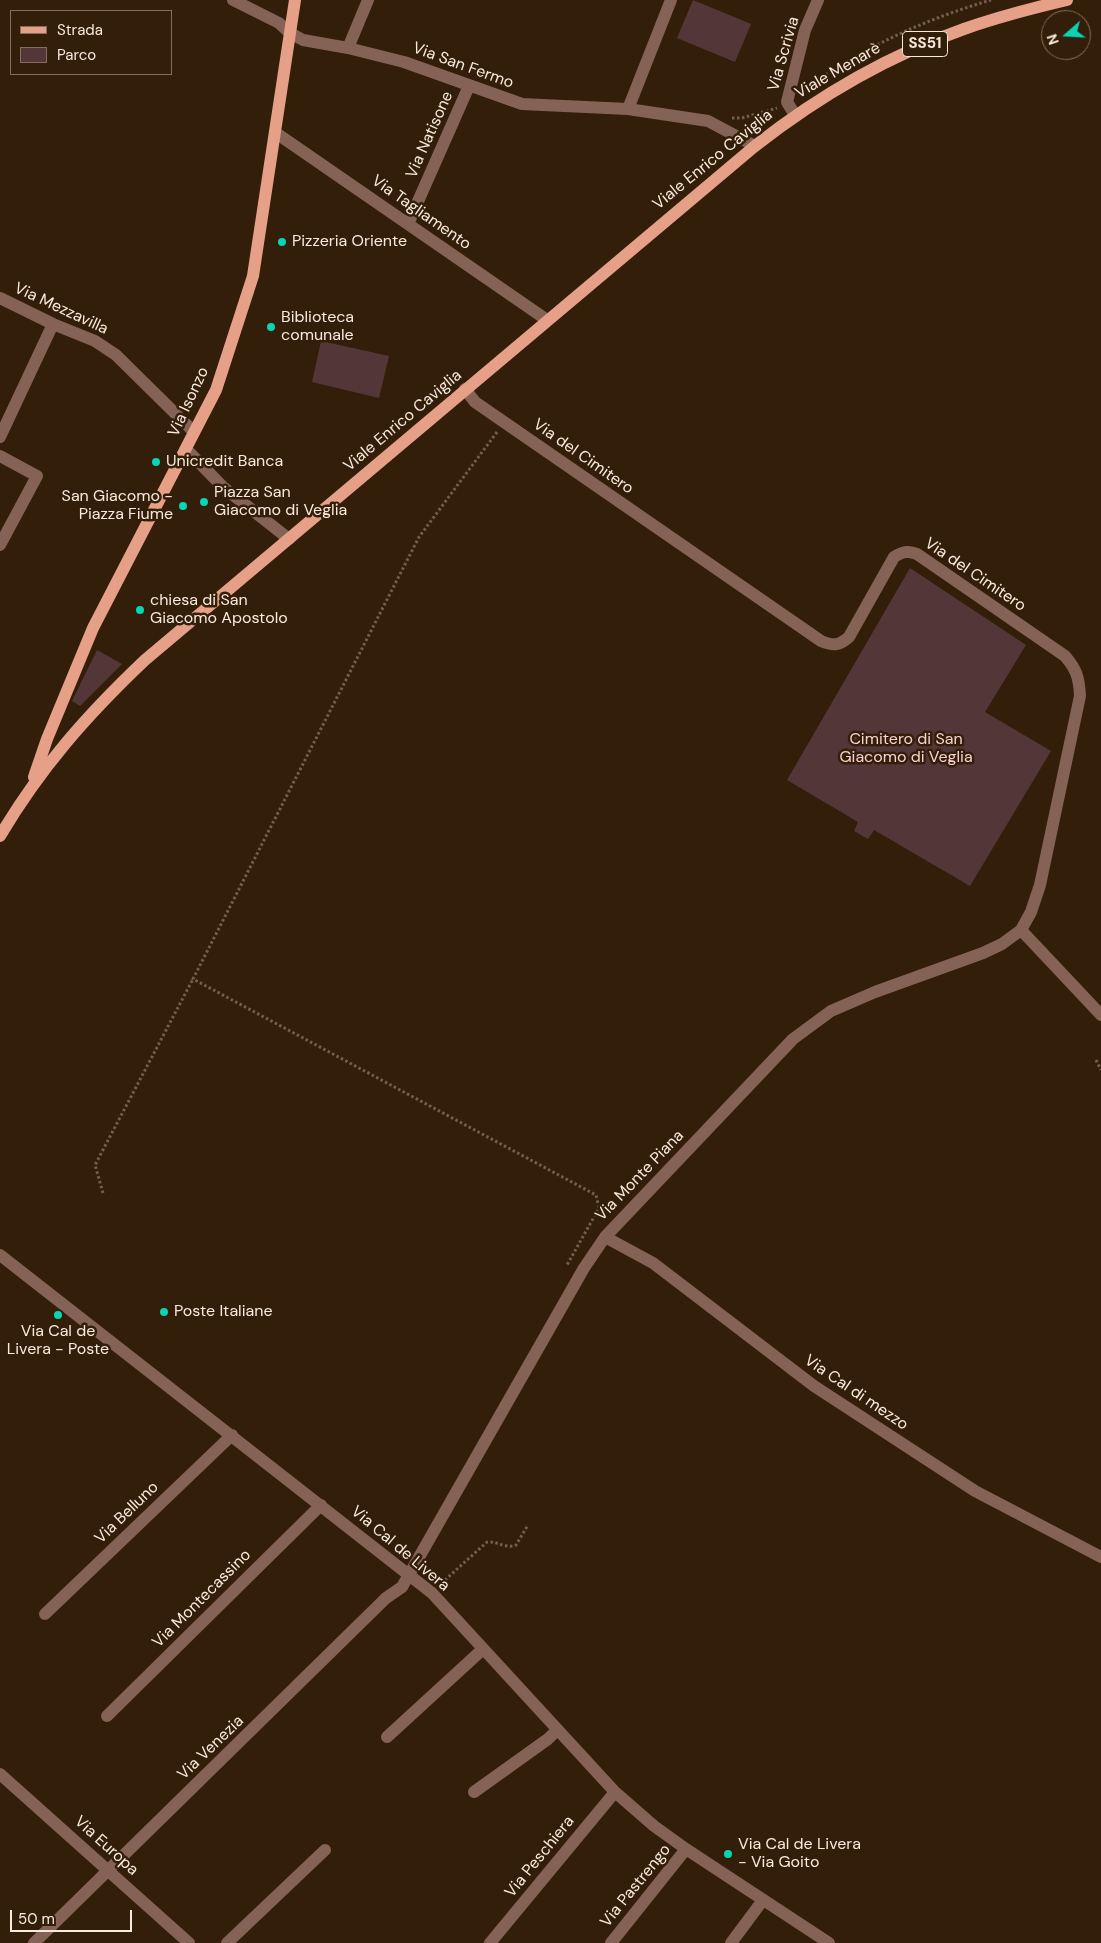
<!DOCTYPE html>
<meta charset="utf-8">
<style>
body{margin:0}
#map{position:relative;width:1101px;height:1943px;overflow:hidden;background:#331e09;font-family:"DM Sans",sans-serif}
canvas{display:block}
.legend{position:absolute;left:10px;top:10px;width:162px;height:65px;box-sizing:border-box;background:#331e09;border:1px solid #82705e;margin:0;padding:6px 9px;list-style:none;font-size:15px;color:#f9eade}
.legend li{display:flex;align-items:center;gap:10px;height:25px}
.legend b{width:25px;border:1px solid #82705e}
.north{position:absolute;left:1041px;top:10px;width:50px;height:50px;box-sizing:border-box;background:#331e09;border:1px solid #82705e;border-radius:50%;rotate:251deg;font-size:14px;font-weight:700;line-height:20px;text-align:center;color:#f9eade}
.north::after{content:'';display:block;margin:auto;width:18px;height:22px;background:#08d5b5;clip-path:polygon(50% 0,100% 100%,50% 72%,0 100%)}
.scale{position:absolute;left:10px;top:1910px;width:122px;height:22px;box-sizing:border-box;border:2px solid #f9eade;border-top:0;padding-left:6px;font-size:15px;line-height:18px;white-space:nowrap;color:#f9eade;-webkit-text-stroke:4px #331e09;paint-order:stroke}
</style>
<div id="map">
<canvas width="1101" height="1943"></canvas>
<ul class="legend">
<li><b style="height:6px;background:#e7a088"></b>Strada</li>
<li><b style="height:14px;background:#533738"></b>Parco</li>
</ul>
<div class="north">N</div>
<div class="scale">50 m</div>
</div>
<script>
const g = document.querySelector('canvas').getContext('2d');
g.lineJoin = 'round';
function fill(path, color) { g.fillStyle = color; g.fill(path, 'evenodd'); }
function strokePath(path, color, width, dash) { g.strokeStyle = color; g.lineWidth = width; g.lineCap = dash ? 'butt' : 'round'; g.setLineDash(dash || []); g.stroke(path); }
function label(font, color, halo, rows, align = 'center') {
  g.font = font + ' "DM Sans",sans-serif'; g.lineWidth = 5; g.setLineDash([]); g.textBaseline = 'middle'; g.strokeStyle = halo; g.fillStyle = color; for (const [text, x, y, turn = 0] of rows) {
    g.save(); g.translate(x, y); g.rotate((+turn || 0) * Math.PI / 180); g.textAlign = isNaN(turn) ? turn : align; if (halo) g.strokeText(text, 0, 0); g.fillText(text, 0, 0); g.restore();
  }
}
const green = new Path2D(`
 M 693,0 L 751,24 L 735,62 L 677,38 Z
 M 321,341 L 389,356 L 379,398 L 312,382 Z
 M 910,568 L 1026,645 L 985,712 L 1051,751 L 970,886 L 874,830 L 868,839 L 854,831 L 858,822 L 787,780 Z
 M 97,650 L 122,664 L 80,706 L 72,701 Z`);
const path = new Path2D(`
 M 805,89 C 861,48 926,19 991,0
 M 732,118 L 742,118 L 777,108
 M 497,432 L 419,537 L 193,979 L 596,1195 L 599,1208 L 567,1265
 M 1096,1060 L 1101,1070
 M 103,1193 L 95,1165 L 193,979
 M 445,1580 L 487,1542 C 498,1541 505,1549 516,1545 L 528,1525`);
const minor = new Path2D(`
 M 233,0 L 279,23 L 290,33 L 303,40 L 348,48 L 404,62 L 522,104 L 628,109 L 708,121 L 755,146
 M 348,48 L 368,0
 M 628,109 L 671,0
 M 795,115 L 787,102 L 805,30 L 818,0
 M 276,133 L 547,320
 M 408,224 L 469,86
 M 0,298 L 53,324 L 95,341 L 116,355 L 194,432
 M 0,437 L 53,324
 M 186,449 L 223,487 L 289,539
 M 0,456 L 37,476 L 0,545
 M 1021,930 L 1101,1015
 M 605,1237 L 653,1263 L 814,1386 L 975,1491 L 1101,1557
 M 0,1255 L 432,1593 L 615,1792 L 654,1826 L 686,1849 L 829,1943
 M 45,1614 L 232,1435
 M 107,1716 L 321,1505
 M 387,1737 L 483,1649
 M 0,1774 L 189,1943
 M 474,1792 L 548,1739 L 557,1730
 M 34,1943 L 386,1598 L 402,1587 L 584,1268 L 605,1237 L 793,1039 L 831,1011 L 875,992 L 983,953 L 1002,944 L 1021,930 L 1031,912 L 1040,885 L 1080,696 C 1079,678 1077,670 1065,656 L 917,554 C 908,550 902,552 894,557 L 849,637 C 839,646 833,646 821,641 L 475,402 L 465,389
 M 227,1943 L 325,1850
 M 490,1943 L 615,1792
 M 611,1943 L 686,1849
 M 731,1943 L 763,1900`);
const major = new Path2D(`
 M 34,777 L 47,739 L 93,628 L 216,390 L 253,276 L 295,0
 M 0,836 C 41,767 87,715 145,660 L 755,146 C 820,95 887,56 964,29 C 998,17 1033,8 1067,0`);
const markers = [
 [282,242,5,"#08d5b5"],
 [271,327,5,"#08d5b5"],
 [156,462,5,"#08d5b5"],
 [204,502,5,"#08d5b5"],
 [183,506,5,"#08d5b5"],
 [140,610,5,"#08d5b5"],
 [164,1312,5,"#08d5b5"],
 [58,1315,5,"#08d5b5"],
 [728,1854,5,"#08d5b5"]
];
const shields = [
 [925,44,45]
];
const shieldNames = [
 ["SS51",925,44]
];
const streetNames = [
 ["Via Scrivia",784,54,-74],
 ["Via San Fermo",463,66,20],
 ["Viale Menarè",838,71,-30],
 ["Via Natisone",430,135,-66],
 ["Viale Enrico Caviglia",713,160,-39],
 ["Via Tagliamento",421,213,35],
 ["Via Mezzavilla",61,309,25],
 ["Via Isonzo",189,402,-65],
 ["Viale Enrico Caviglia",403,421,-40],
 ["Via del Cimitero",583,457,35],
 ["Via del Cimitero",975,575,34],
 ["Via Monte Piana",640,1176,-46],
 ["Via Cal di mezzo",856,1393,34],
 ["Via Belluno",127,1513,-44],
 ["Via Cal de Livera",400,1549,40],
 ["Via Montecassino",202,1599,-45],
 ["Via Venezia",211,1748,-44],
 ["Via Europa",106,1846,42],
 ["Via Peschiera",540,1857,-51],
 ["Via Pastrengo",636,1886,-51]
];
const poiNames = [
 ["Pizzeria Oriente",292,242],
 ["Biblioteca",281,318],
 ["comunale",281,336],
 ["Unicredit Banca",166,462],
 ["Piazza San",214,493],
 ["Giacomo di Veglia",214,511],
 ["San Giacomo -",173,497,"right"],
 ["Piazza Fiume",173,515,"right"],
 ["chiesa di San",150,601],
 ["Giacomo Apostolo",150,619],
 ["Poste Italiane",174,1312],
 ["Via Cal de",58,1332,"center"],
 ["Livera - Poste",58,1350,"center"],
 ["Via Cal de Livera",738,1845],
 ["- Via Goito",738,1863]
];
const parkNames = [
 ["Cimitero di San",906,740],
 ["Giacomo di Veglia",906,758]
];
fill(green, '#533738');
strokePath(path, '#725f4c', 3, [2.5, 2.5]);
strokePath(minor, '#846256', 12);
strokePath(major, '#e7a088', 12);
for (const [x, y, r, color] of markers) { const dot = new Path2D(); dot.arc(x, y, r, 0, 2 * Math.PI); g.fillStyle = color; g.fill(dot); strokePath(dot, '#331e09', 2); }
for (const [x, y, w] of shields) { const box = new Path2D(); box.roundRect(x - w / 2, y - 12.5, w, 25, 4); g.fillStyle = '#331e09'; g.fill(box); strokePath(box, '#f9eade', 1); }
label('bold 15px', '#f9eade', null, shieldNames);
label('16px', '#f9eade', '#331e09', streetNames);
label('16px', '#f9eade', '#331e09', poiNames, 'left');
label('16px', '#fad1d1', '#331e09', parkNames);
</script>
